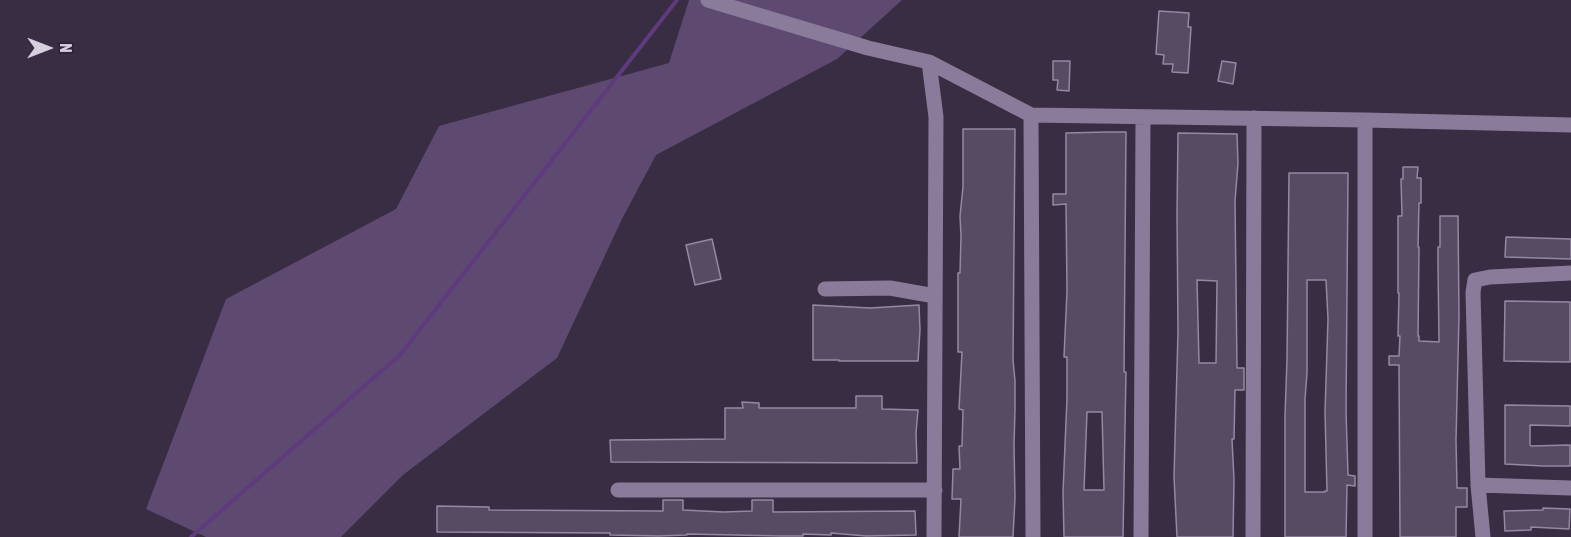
<!DOCTYPE html>
<style>
body{margin:0}
#map{position:relative;width:1571px;height:537px;overflow:hidden;background:#382d43;font-family:"Asap Condensed",sans-serif}
canvas{display:block}
.north{position:absolute;left:18px;top:18px;width:60px;height:60px;-webkit-text-stroke:4px #2e2339;paint-order:stroke;rotate:90deg;font-size:16px;font-weight:700;line-height:24px;text-align:center;color:#d6cfde}
.north::after{content:'';display:block;margin:auto;width:21px;height:27px;background:#d6cfde;clip-path:polygon(50% 0,100% 100%,50% 72%,0 100%)}
</style>
<div id="map">
<canvas width="1571" height="537"></canvas>
<div class="north">N</div>
</div>
<script>
const g = document.querySelector('canvas').getContext('2d');
g.lineJoin = 'round';
function fill(path, color) { g.fillStyle = color; g.fill(path, 'evenodd'); }
function strokePath(path, color, width, dash) { g.strokeStyle = color; g.lineWidth = width; g.lineCap = dash ? 'butt' : 'round'; g.setLineDash(dash || []); g.stroke(path); }
const green = new Path2D(`
 M 689,0 L 902,0 L 837,59 L 656,155 L 622,219 L 557,358 L 403,475 L 341,537 L 206,537 L 146,509 L 226,299 L 396,209 L 439,126 L 669,63 Z`);
const stream = new Path2D(`
 M 191,537 L 400,355 L 677,0`);
const building = new Path2D(`
 M 1159,11 L 1189,13 L 1188,27 L 1191,27 L 1188,73 L 1172,72 L 1173,64 L 1163,64 L 1164,55 L 1156,54 Z
 M 1053,61 L 1070,61 L 1069,91 L 1057,90 L 1058,80 L 1053,80 Z
 M 1222,61 L 1236,63 L 1233,84 L 1218,81 Z
 M 963,129 L 1015,129 L 1013,360 L 1015,381 L 1015,409 L 1014,445 L 1015,498 L 1013,537 L 959,537 L 961,499 L 952,499 L 953,469 L 960,469 L 959,446 L 962,446 L 963,410 L 959,409 L 962,352 L 958,352 L 958,273 L 960,273 L 961,236 L 960,216 L 963,187 Z
 M 1107,132 L 1126,132 L 1124,372 L 1126,372 L 1123,537 L 1064,537 L 1063,492 L 1067,398 L 1067,357 L 1064,357 L 1067,291 L 1066,204 L 1053,205 L 1053,194 L 1066,194 L 1066,133 ZM 1087,412 L 1102,412 L 1104,490 L 1084,490 Z
 M 1178,133 L 1237,134 L 1238,163 L 1235,201 L 1237,368 L 1244,368 L 1244,390 L 1235,390 L 1234,439 L 1232,439 L 1234,480 L 1233,537 L 1177,537 L 1174,477 L 1178,332 L 1177,214 ZM 1197,280 L 1217,281 L 1216,363 L 1199,363 Z
 M 1403,167 L 1418,167 L 1417,178 L 1421,178 L 1421,203 L 1419,203 L 1418,247 L 1419,247 L 1418,336 L 1419,336 L 1419,341 L 1439,342 L 1438,266 L 1438,247 L 1440,247 L 1440,216 L 1458,216 L 1459,316 L 1456,440 L 1457,488 L 1467,488 L 1467,507 L 1456,507 L 1456,537 L 1400,537 L 1399,365 L 1389,365 L 1389,356 L 1399,356 L 1400,336 L 1398,336 L 1399,293 L 1398,293 L 1398,216 L 1402,216 L 1401,179 L 1403,179 Z
 M 1289,173 L 1348,173 L 1346,411 L 1348,475 L 1355,476 L 1355,486 L 1347,485 L 1346,537 L 1285,537 L 1285,416 L 1287,359 ZM 1307,280 L 1326,280 L 1328,319 L 1325,412 L 1327,491 L 1325,491 L 1325,492 L 1305,492 L 1305,399 L 1307,373 Z
 M 1506,237 L 1571,239 L 1571,259 L 1505,257 Z
 M 712,239 L 721,279 L 695,285 L 686,245 Z
 M 1505,301 L 1570,302 L 1570,362 L 1504,361 Z
 M 813,305 L 870,308 L 919,305 L 920,330 L 918,361 L 839,361 L 839,360 L 813,360 Z
 M 856,396 L 882,396 L 882,409 L 918,410 L 916,433 L 917,463 L 611,462 L 610,440 L 725,439 L 725,408 L 743,408 L 742,402 L 759,403 L 759,408 L 856,408 Z
 M 1505,405 L 1570,406 L 1570,426 L 1530,425 L 1530,445 L 1531,446 L 1570,445 L 1570,466 L 1543,466 L 1505,464 Z
 M 663,500 L 683,500 L 683,510 L 723,512 L 752,511 L 752,500 L 773,500 L 773,512 L 915,511 L 916,535 L 866,536 L 831,533 L 831,535 L 803,534 L 803,536 L 781,536 L 687,534 L 687,535 L 658,536 L 610,535 L 610,533 L 437,532 L 437,506 L 489,507 L 489,510 L 663,511 Z
 M 1543,508 L 1570,509 L 1569,529 L 1531,527 L 1531,530 L 1505,531 L 1504,511 L 1543,510 Z`);
const minor = new Path2D(`
 M 708,0 L 868,48 L 929,62 L 1031,115 L 1365,120 L 1571,125
 M 929,62 L 936,117 L 934,537
 M 1031,115 L 1033,537
 M 1365,120 L 1365,537
 M 825,289 L 890,288 L 935,296
 M 1478,485 L 1571,488
 M 618,490 L 935,490
 M 1141,537 L 1143,117
 M 1253,537 L 1254,118
 M 1483,537 L 1478,485 L 1473,292 L 1475,280 L 1490,277 L 1571,273`);
fill(green, '#5e4971');
strokePath(stream, '#5f3b7d', 4);
fill(building, '#574b63');
strokePath(building, '#9588a3', 1.5);
strokePath(minor, '#8b7b9b', 15);
</script>
